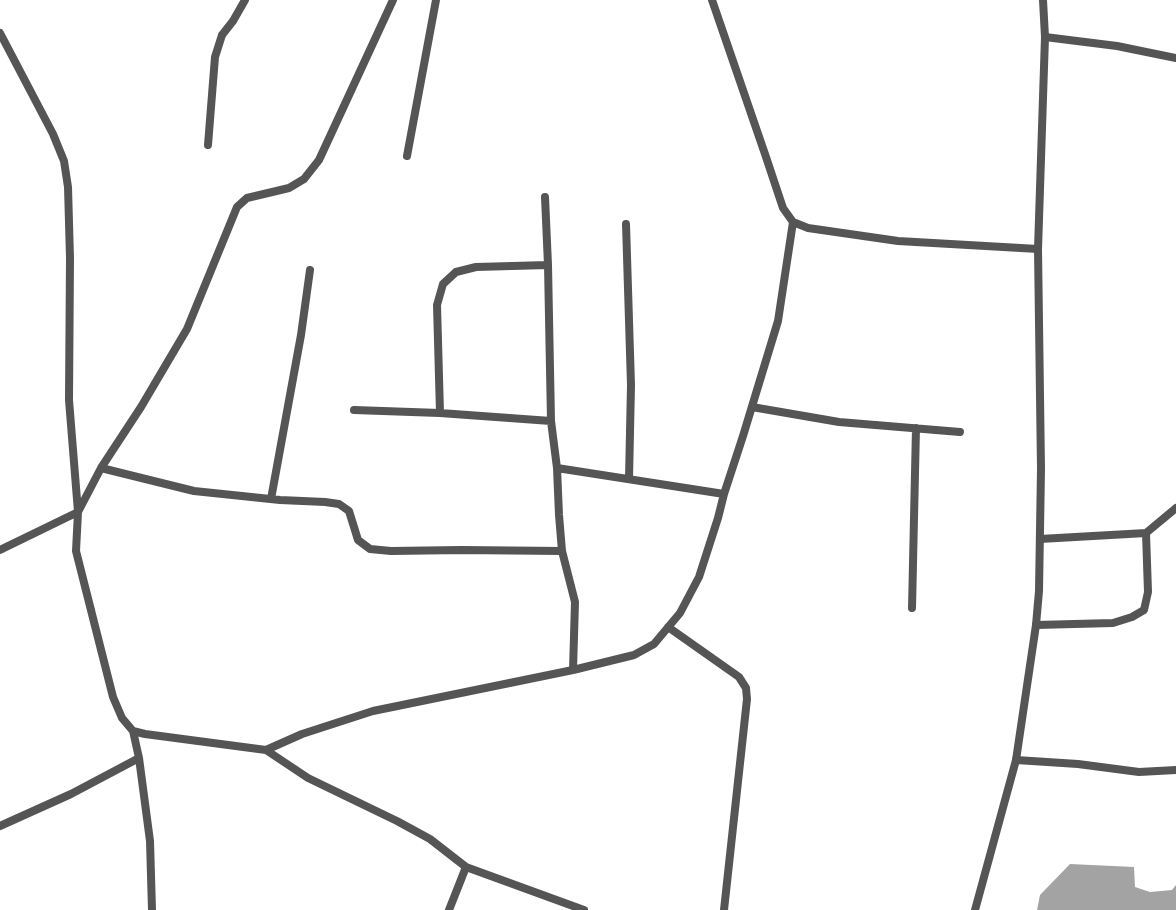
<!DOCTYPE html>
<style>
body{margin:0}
canvas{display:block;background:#fff}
</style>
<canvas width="1176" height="910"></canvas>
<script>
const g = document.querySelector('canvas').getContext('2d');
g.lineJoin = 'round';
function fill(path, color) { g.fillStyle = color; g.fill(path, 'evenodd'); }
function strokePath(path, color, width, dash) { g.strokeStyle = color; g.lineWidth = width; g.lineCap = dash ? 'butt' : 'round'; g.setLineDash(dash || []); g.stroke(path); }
const water = new Path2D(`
 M 1070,864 L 1134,867 L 1135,887 L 1150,892 L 1172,890 L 1176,885 L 1176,910 L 1037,910 L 1040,895 Z`);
const minor = new Path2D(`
 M 393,0 L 319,160 L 304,179 L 289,188 L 247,198 L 237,207 L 187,329 L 141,407 L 101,468 L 78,512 L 76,551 L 113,697 L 122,718 L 133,731 L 145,734 L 266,750 L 302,734 L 373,711 L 573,670 L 634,655 L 654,644 L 680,613 L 699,577 L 718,518 L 724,494 L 743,436 L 778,321 L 793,222
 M 712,0 L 766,157 L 783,208 L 793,222 L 808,228 L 898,241 L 1038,249
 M 0,33 L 53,134 L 64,161 L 68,187 L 70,258 L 69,400 L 78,512 L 0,550
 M 1045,37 L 1117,46 L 1176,58
 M 208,145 L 215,57 L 222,35 L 233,21 L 245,0
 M 407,156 L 436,0
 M 545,197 L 548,265 L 551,421 L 557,468 L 559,515 L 562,551 L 575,602 L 573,670
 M 626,224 L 631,385 L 629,479
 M 752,407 L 839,422 L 960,432
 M 354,410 L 440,413 L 551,421
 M 440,413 L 437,305 L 443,284 L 456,272 L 476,267 L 548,265
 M 101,468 L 194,491 L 280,500 L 325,502 L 339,504 L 349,511 L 358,540 L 370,549 L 391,551 L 461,550 L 562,551
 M 557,468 L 724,494
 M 271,499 L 301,335 L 310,270
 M 1040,539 L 1146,533 L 1176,508
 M 912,608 L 916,428
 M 1036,625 L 1113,623 L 1132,617 L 1144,610 L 1148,592 L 1146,533
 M 668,627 L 739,677 L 746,688 L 747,699 L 724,910
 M 133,731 L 139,758 L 150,841 L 152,910
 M 266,750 L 308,778 L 397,821 L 430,839 L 466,867 L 584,910
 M 1016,760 L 1078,764 L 1139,772 L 1176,770
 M 0,826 L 71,794 L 139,758
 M 449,910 L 466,867`);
const tertiary = new Path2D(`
 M 975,910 L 1016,760 L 1036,625 L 1039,591 L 1041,469 L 1038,249 L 1045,37 L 1043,0`);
fill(water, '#a3a3a3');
strokePath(minor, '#555', 8);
strokePath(tertiary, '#555', 8);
</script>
